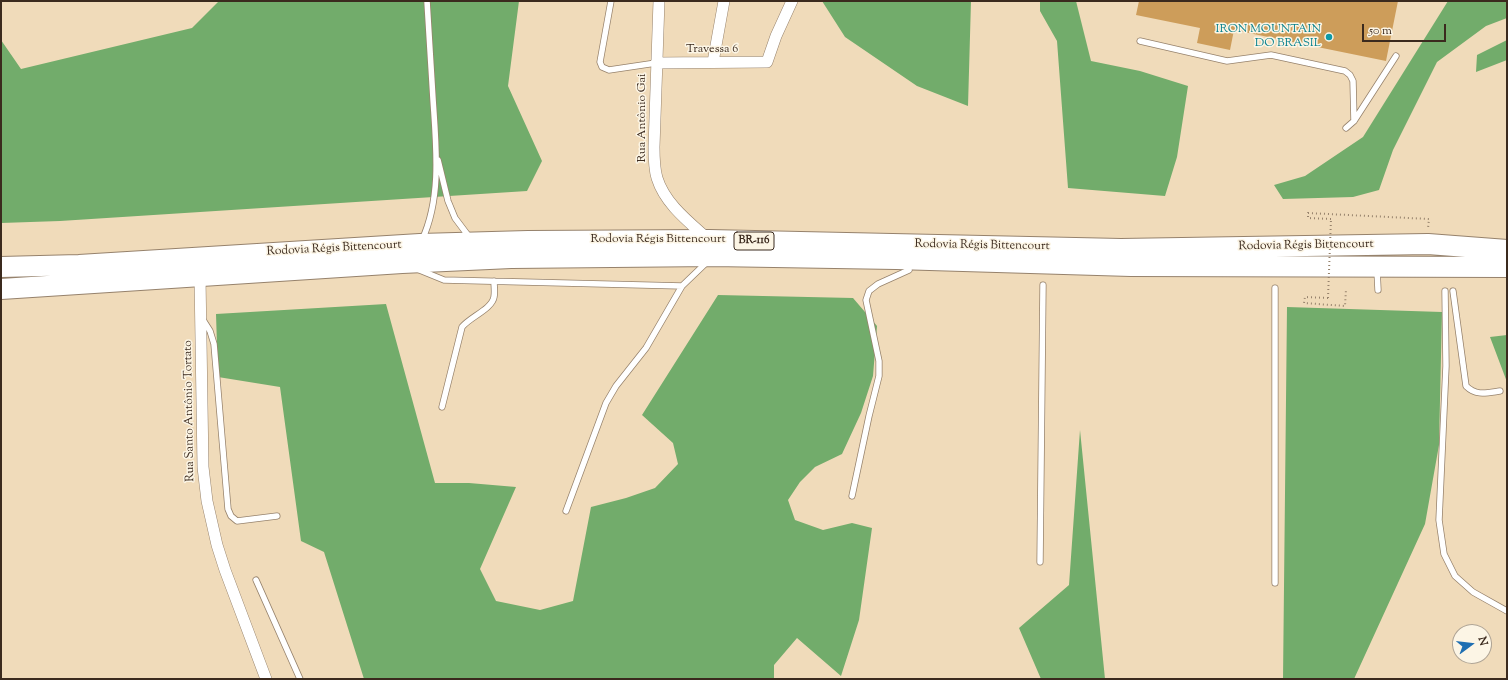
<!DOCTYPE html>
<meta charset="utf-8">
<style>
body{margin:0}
#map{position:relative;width:1508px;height:680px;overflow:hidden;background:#f0dbba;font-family:"Sorts Mill Goudy",serif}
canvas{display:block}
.frame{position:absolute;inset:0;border:2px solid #3b2a1e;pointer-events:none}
.north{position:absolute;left:1452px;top:624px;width:40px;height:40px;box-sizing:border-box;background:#fcf5e5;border:1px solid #afa495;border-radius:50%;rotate:75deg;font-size:11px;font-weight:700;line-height:16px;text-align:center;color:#3b2a1e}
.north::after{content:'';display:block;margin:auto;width:14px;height:18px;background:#1f6fb2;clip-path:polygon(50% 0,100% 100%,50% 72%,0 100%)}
.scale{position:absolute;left:1362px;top:24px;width:84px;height:18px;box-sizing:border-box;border:2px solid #3b2a1e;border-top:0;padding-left:5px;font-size:12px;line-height:14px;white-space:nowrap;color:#3b2a1e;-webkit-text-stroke:3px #fcf5e5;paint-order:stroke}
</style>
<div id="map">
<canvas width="1508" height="680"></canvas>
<div class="frame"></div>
<div class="north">N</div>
<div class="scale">50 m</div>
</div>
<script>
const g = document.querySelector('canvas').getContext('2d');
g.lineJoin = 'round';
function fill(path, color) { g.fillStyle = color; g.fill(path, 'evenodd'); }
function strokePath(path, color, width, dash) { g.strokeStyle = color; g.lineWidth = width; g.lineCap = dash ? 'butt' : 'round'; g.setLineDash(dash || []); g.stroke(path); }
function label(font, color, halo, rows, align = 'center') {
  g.font = font + ' "Sorts Mill Goudy",serif'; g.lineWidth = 3; g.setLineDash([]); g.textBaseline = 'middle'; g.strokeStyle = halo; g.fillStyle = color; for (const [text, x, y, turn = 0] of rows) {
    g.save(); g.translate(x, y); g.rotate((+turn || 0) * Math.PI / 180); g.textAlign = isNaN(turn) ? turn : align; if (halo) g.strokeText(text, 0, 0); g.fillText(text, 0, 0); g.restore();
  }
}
const forest = new Path2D(`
 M 219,1 L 519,1 L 508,86 L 542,161 L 527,191 L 60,221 L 1,223 L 1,40 L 21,69 L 192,28 Z
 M 822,1 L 971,1 L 968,106 L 917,86 L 845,37 Z
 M 1040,1 L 1076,1 L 1091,61 L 1140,71 L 1188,86 L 1177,157 L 1165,196 L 1068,188 L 1057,41 L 1040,11 Z
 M 1448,1 L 1507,1 L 1507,18 L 1486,26 L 1437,62 L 1393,150 L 1379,190 L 1353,197 L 1283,199 L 1274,185 L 1305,176 L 1363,137 Z
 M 1507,40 L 1507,60 L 1476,72 L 1477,55 Z
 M 718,295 L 853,298 L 877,326 L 873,376 L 861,413 L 842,454 L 815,467 L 800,482 L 788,500 L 795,520 L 823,530 L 852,523 L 872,528 L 859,620 L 841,676 L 797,638 L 774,665 L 774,679 L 364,679 L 324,552 L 301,541 L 280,387 L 218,377 L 216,314 L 386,304 L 435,483 L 469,483 L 516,487 L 480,569 L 496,601 L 540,610 L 573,601 L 591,507 L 626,498 L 655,488 L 678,464 L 673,443 L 642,415 Z
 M 1287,307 L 1442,312 L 1439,445 L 1425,524 L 1354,679 L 1283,679 Z
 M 1507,335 L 1507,382 L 1490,337 Z
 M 1080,430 L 1105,679 L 1041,679 L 1019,628 L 1069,585 Z`);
const building = new Path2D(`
 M 1139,1 L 1398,1 L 1386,61 L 1234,30 L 1230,50 L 1197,43 L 1200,28 L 1136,15 Z`);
const path = new Path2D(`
 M 1331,219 L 1308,218 L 1308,213 L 1429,219 L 1428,228
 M 1328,298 L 1305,297 L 1304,303 L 1345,306 L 1346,289`);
const lane = new Path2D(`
 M 611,1 L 600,62 L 602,67 L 609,70 L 656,63
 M 1140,41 L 1227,61 L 1271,55 L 1345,71 L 1350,75 L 1353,81 L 1354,121
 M 1346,128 L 1354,121 L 1396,56
 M 438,160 L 448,201 L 455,218 L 470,238
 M 422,240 C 442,197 436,145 433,99 C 431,66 429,34 427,1
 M 417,269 L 444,280 L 682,286 L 707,262
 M 1377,270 L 1378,290
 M 1275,288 L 1275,583
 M 1445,291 L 1446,366 L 1439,520 L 1444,554 L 1455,576 L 1473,592 L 1507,611
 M 1453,291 L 1466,386 C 1476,396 1486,393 1500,391
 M 203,320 L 210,331 L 214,344 L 228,509 L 231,516 L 237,521 L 277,516
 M 442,407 L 462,327 C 470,317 492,309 494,297 C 495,292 494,286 494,281
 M 852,496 L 869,416 L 879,376 L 879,361 L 866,300 L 869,291 L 878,284 L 909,270
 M 566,511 L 606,403 L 616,386 L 646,348 L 682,286
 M 1040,562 L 1043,285
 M 256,580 L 300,679`);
const street = new Path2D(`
 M 659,1 L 654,147 C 654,158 654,168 657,178 C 665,204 689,222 709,240
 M 713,62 L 724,1
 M 656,63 L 767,62 L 776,36 L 792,1
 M 200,277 L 203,467 L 207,501 L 217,545 L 225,570 L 266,679`);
const highway = new Path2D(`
 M 1,267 L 79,265 L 420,244 L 528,241 L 709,240 L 1121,249 L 1428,244 L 1507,250
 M 1,289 L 402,263 L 511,258 L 713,256 L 896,259 L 1131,266 L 1507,267`);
const pathBridge = new Path2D(`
 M 1328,298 L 1331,219`);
const markers = [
 [1329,37,4,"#0f9aa8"]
];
const shields = [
 [754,241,40]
];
const shieldNames = [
 ["BR-116",754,241]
];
const cultureNames = [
 ["IRON MOUNTAIN",1321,30],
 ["DO BRASIL",1321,44]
];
const streetNames = [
 ["Travessa 6",712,50],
 ["Rua Antônio Gai",643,118,-90],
 ["Rodovia Régis Bittencourt",658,240],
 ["Rodovia Régis Bittencourt",982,246,1],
 ["Rodovia Régis Bittencourt",1306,246,-1],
 ["Rodovia Régis Bittencourt",334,249,-3],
 ["Rua Santo Antônio Tortato",190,411,-91]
];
fill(forest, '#72ac6b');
fill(building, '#cd9d5a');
strokePath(lane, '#96826c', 7);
strokePath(street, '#96826c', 12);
strokePath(highway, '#96826c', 22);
strokePath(path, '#96826c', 2, [1, 3]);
strokePath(lane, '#fff', 5.5);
strokePath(street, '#fff', 11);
strokePath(highway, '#fff', 20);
strokePath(pathBridge, '#96826c', 2, [1, 3]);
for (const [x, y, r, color] of markers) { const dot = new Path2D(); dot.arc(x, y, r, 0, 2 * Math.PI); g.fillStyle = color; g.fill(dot); strokePath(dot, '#fcf5e5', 1.5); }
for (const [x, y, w] of shields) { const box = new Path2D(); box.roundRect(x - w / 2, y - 9, w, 18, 3); g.fillStyle = '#fcf5e5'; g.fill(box); strokePath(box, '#3b2a1e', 1); }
label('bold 11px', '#3b2a1e', null, shieldNames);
label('12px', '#0d838f', '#fcf5e5', cultureNames, 'right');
label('12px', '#3b2a1e', '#fcf5e5', streetNames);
</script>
